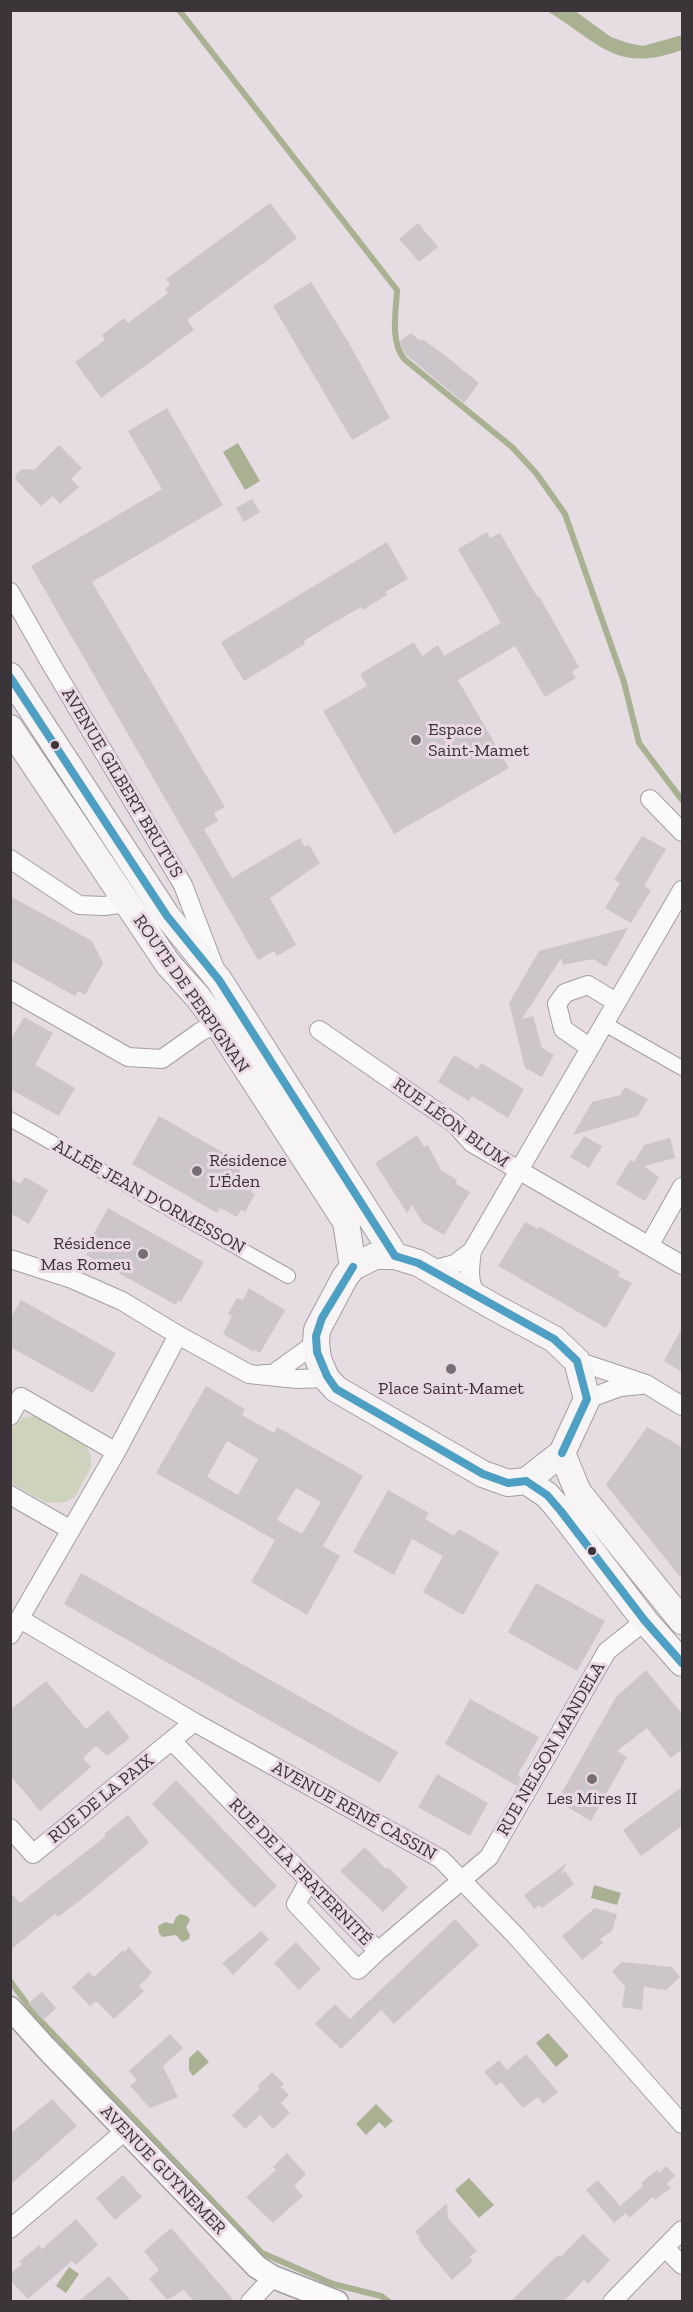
<!DOCTYPE html>
<meta charset="utf-8">
<style>
body{margin:0}
#map{position:relative;width:693px;height:2312px;overflow:hidden;background:#e6dde3;font-family:"Zilla Slab",serif}
canvas{display:block}
.frame{position:absolute;inset:0;border:12px solid #3b3438;pointer-events:none}
</style>
<div id="map">
<canvas width="693" height="2312"></canvas>
<div class="frame"></div>
</div>
<script>
const g = document.querySelector('canvas').getContext('2d');
g.lineJoin = 'round';
function fill(path, color) { g.fillStyle = color; g.fill(path, 'evenodd'); }
function strokePath(path, color, width, dash) { g.strokeStyle = color; g.lineWidth = width; g.lineCap = dash ? 'butt' : 'round'; g.setLineDash(dash || []); g.stroke(path); }
function label(font, color, halo, rows, align = 'center') {
  g.font = font + ' "Zilla Slab",serif'; g.lineWidth = 6; g.setLineDash([]); g.textBaseline = 'middle'; g.strokeStyle = halo; g.fillStyle = color; for (const [text, x, y, turn = 0] of rows) {
    g.save(); g.translate(x, y); g.rotate((+turn || 0) * Math.PI / 180); g.textAlign = isNaN(turn) ? turn : align; if (halo) g.strokeText(text, 0, 0); g.fillText(text, 0, 0); g.restore();
  }
}
const green = new Path2D(`
 M 39,1415 L 84,1441 L 91,1456 L 91,1467 L 75,1497 L 66,1502 L 47,1503 L 11,1483 L 10,1430 L 23,1418 Z`);
const water = new Path2D(`
 M 547,11 L 575,11 L 611,37 L 628,43 L 643,46 L 682,35 L 682,50 C 615,74 600,43 547,11 Z
 M 238,443 L 260,481 L 245,490 L 223,452 Z
 M 594,1885 L 621,1893 L 617,1905 L 591,1898 Z
 M 180,1914 L 187,1916 L 190,1920 L 186,1927 L 190,1935 L 189,1939 L 182,1942 L 176,1935 L 162,1937 L 159,1933 L 158,1926 L 165,1922 L 173,1924 L 176,1917 Z
 M 548,2033 L 569,2056 L 556,2067 L 536,2043 Z
 M 198,2050 L 209,2062 L 193,2076 L 189,2070 L 189,2058 Z
 M 376,2104 L 393,2121 L 385,2128 L 379,2122 L 366,2135 L 356,2124 Z
 M 469,2178 L 494,2205 L 479,2218 L 455,2190 Z
 M 69,2267 L 79,2274 L 66,2293 L 56,2286 Z`);
const stream = new Path2D(`
 M 179,10 L 397,290 C 396,313 390,340 404,359 L 512,447 L 536,473 L 565,514 L 624,682 L 639,743 L 682,800
 M 10,1981 L 36,2016 L 262,2253 L 333,2284 L 381,2296 L 389,2302`);
const building = new Path2D(`
 M 270,203 L 297,238 L 187,320 L 194,330 L 101,398 L 75,362 L 105,340 L 102,335 L 124,318 L 128,323 L 168,293 L 165,289 L 170,285 L 166,279 Z
 M 418,223 L 438,247 L 419,262 L 399,239 Z
 M 311,282 L 349,343 L 390,418 L 352,440 L 273,306 Z
 M 411,333 L 419,340 L 422,339 L 442,353 L 479,383 L 464,403 L 404,353 L 400,341 Z
 M 167,408 L 223,505 L 92,582 L 225,807 L 214,813 L 218,821 L 204,829 L 232,878 L 300,838 L 305,847 L 309,845 L 320,863 L 270,898 L 296,945 L 277,956 L 274,951 L 258,960 L 31,566 L 162,489 L 128,431 Z
 M 59,445 L 82,468 L 71,479 L 79,487 L 60,504 L 53,496 L 41,506 L 15,479 L 17,473 L 22,469 L 34,470 Z
 M 252,499 L 260,512 L 244,522 L 236,508 Z
 M 487,532 L 490,538 L 500,533 L 538,598 L 539,596 L 579,667 L 572,672 L 576,678 L 545,697 L 515,646 L 458,680 L 509,768 L 394,834 L 323,711 L 367,686 L 360,674 L 414,642 L 422,656 L 438,645 L 444,656 L 501,623 L 458,549 Z
 M 387,542 L 408,579 L 385,592 L 387,595 L 363,610 L 361,607 L 328,626 L 304,641 L 305,644 L 244,681 L 221,642 Z
 M 642,836 L 666,849 L 644,886 L 651,890 L 631,923 L 605,908 L 620,883 L 614,880 Z
 M 10,896 L 92,941 L 103,963 L 85,995 L 78,991 L 75,996 L 10,960 Z
 M 628,928 L 606,967 L 593,959 L 563,965 L 561,958 L 522,1019 L 533,1016 L 542,1048 L 554,1055 L 542,1077 L 525,1068 L 509,1003 L 539,951 Z
 M 24,1017 L 53,1033 L 35,1065 L 75,1088 L 59,1116 L 10,1089 L 10,1041 Z
 M 454,1055 L 478,1069 L 481,1063 L 524,1089 L 508,1118 L 472,1096 L 469,1101 L 438,1082 Z
 M 625,1087 L 648,1099 L 638,1116 L 573,1135 L 592,1102 L 620,1095 Z
 M 159,1116 L 231,1157 L 252,1190 L 251,1192 L 255,1194 L 245,1212 L 241,1210 L 237,1217 L 220,1208 L 217,1213 L 132,1164 Z
 M 417,1135 L 424,1147 L 428,1145 L 441,1170 L 457,1180 L 456,1184 L 470,1192 L 444,1235 L 422,1222 L 412,1205 L 407,1213 L 375,1163 Z
 M 584,1136 L 602,1146 L 589,1168 L 570,1157 Z
 M 670,1138 L 675,1158 L 644,1166 L 659,1177 L 645,1201 L 616,1184 L 630,1160 L 634,1162 L 644,1145 Z
 M 25,1177 L 48,1190 L 29,1224 L 10,1213 L 10,1178 L 20,1184 Z
 M 108,1208 L 204,1262 L 181,1302 L 178,1300 L 176,1305 L 86,1255 L 89,1250 L 86,1248 Z
 M 525,1222 L 538,1229 L 540,1227 L 585,1252 L 620,1272 L 618,1276 L 632,1283 L 606,1328 L 498,1266 Z
 M 249,1288 L 285,1310 L 260,1353 L 255,1350 L 254,1352 L 223,1334 L 232,1316 L 228,1314 L 237,1298 L 243,1300 Z
 M 21,1300 L 116,1353 L 93,1393 L 10,1347 L 10,1319 Z
 M 682,1328 L 682,1372 L 664,1361 Z
 M 206,1386 L 245,1409 L 242,1415 L 274,1433 L 277,1427 L 363,1476 L 323,1546 L 340,1556 L 307,1615 L 251,1582 L 275,1540 L 156,1473 ZM 227,1441 L 258,1459 L 238,1495 L 207,1477 ZM 296,1488 L 321,1502 L 302,1534 L 277,1520 Z
 M 647,1427 L 682,1447 L 682,1579 L 606,1485 Z
 M 388,1490 L 429,1513 L 425,1519 L 454,1536 L 459,1529 L 499,1552 L 463,1615 L 423,1592 L 443,1556 L 412,1539 L 394,1575 L 353,1552 Z
 M 81,1573 L 398,1752 L 380,1783 L 64,1604 Z
 M 536,1583 L 605,1621 L 577,1671 L 508,1632 Z
 M 646,1670 L 682,1714 L 682,1749 L 671,1758 L 647,1728 L 617,1751 L 627,1757 L 591,1821 L 557,1801 L 616,1697 Z
 M 46,1681 L 86,1729 L 108,1710 L 130,1738 L 107,1756 L 96,1746 L 83,1758 L 91,1767 L 40,1811 L 10,1775 L 10,1710 Z
 M 470,1699 L 539,1737 L 518,1774 L 521,1778 L 517,1786 L 445,1744 Z
 M 437,1774 L 488,1803 L 470,1836 L 418,1807 Z
 M 176,1780 L 277,1886 L 254,1908 L 152,1804 Z
 M 682,1787 L 682,1826 L 641,1856 L 623,1830 Z
 M 128,1815 L 149,1843 L 82,1899 L 58,1917 L 55,1914 L 10,1950 L 10,1892 L 20,1903 L 106,1836 L 104,1834 Z
 M 365,1847 L 386,1869 L 388,1867 L 408,1887 L 383,1912 L 340,1871 Z
 M 567,1863 L 561,1874 L 565,1871 L 574,1884 L 542,1908 L 539,1905 L 534,1909 L 524,1895 Z
 M 595,1908 L 617,1914 L 612,1931 L 600,1939 L 603,1943 L 582,1960 L 562,1936 Z
 M 455,1919 L 479,1945 L 394,2024 L 381,2010 L 341,2049 L 315,2024 L 335,2004 L 350,2019 Z
 M 261,1931 L 269,1939 L 233,1975 L 222,1963 Z
 M 296,1942 L 321,1969 L 299,1990 L 274,1963 Z
 M 129,1947 L 152,1973 L 139,1986 L 144,1991 L 114,2019 L 96,2001 L 90,2006 L 72,1987 L 89,1972 L 94,1977 L 123,1950 L 124,1952 Z
 M 622,1962 L 672,1967 L 680,1977 L 666,1990 L 644,1987 L 642,2010 L 622,2007 L 625,1987 L 612,1971 Z
 M 42,1992 L 56,2008 L 43,2020 L 28,2003 Z
 M 170,2034 L 183,2048 L 163,2066 L 178,2097 L 150,2108 L 130,2086 L 137,2080 L 129,2071 Z
 M 526,2054 L 558,2092 L 543,2104 L 538,2097 L 523,2108 L 501,2082 L 496,2086 L 484,2072 L 499,2060 L 507,2070 Z
 M 272,2072 L 284,2084 L 281,2087 L 289,2095 L 281,2103 L 290,2113 L 273,2129 L 260,2115 L 245,2129 L 232,2115 L 260,2089 L 257,2086 Z
 M 52,2099 L 77,2126 L 10,2185 L 10,2134 Z
 M 287,2153 L 306,2174 L 294,2186 L 303,2196 L 273,2223 L 246,2197 L 276,2170 L 273,2167 Z
 M 666,2166 L 675,2176 L 667,2184 L 671,2188 L 655,2200 L 653,2197 L 629,2218 L 626,2213 L 614,2223 L 586,2190 L 598,2180 L 620,2206 L 643,2186 L 641,2183 L 657,2170 L 659,2173 Z
 M 123,2175 L 142,2197 L 115,2220 L 96,2198 Z
 M 447,2203 L 448,2218 L 477,2251 L 469,2257 L 473,2261 L 452,2280 L 418,2239 L 420,2237 L 415,2232 Z
 M 76,2219 L 98,2245 L 76,2265 L 72,2261 L 28,2299 L 10,2280 L 10,2274 L 22,2264 L 19,2262 L 39,2245 L 42,2249 Z
 M 171,2228 L 206,2268 L 234,2301 L 194,2301 L 184,2290 L 167,2300 L 149,2279 L 159,2270 L 144,2251 Z
 M 583,2234 L 610,2260 L 588,2284 L 584,2280 L 564,2301 L 511,2301 L 558,2255 L 561,2257 Z
 M 109,2276 L 131,2301 L 79,2301 Z`);
const pedestrian = new Path2D(`
 M 603,1023 L 682,1068
 M 10,1119 L 288,1276`);
const minor = new Path2D(`
 M 10,592 L 51,664 L 183,885 L 215,969
 M 650,799 L 682,832
 M 10,859 L 79,905 L 104,906 L 127,903
 M 10,990 L 128,1057 L 162,1059 L 200,1032 L 217,1023
 M 319,1030 L 455,1124 L 472,1143 L 682,1265
 M 589,1047 L 563,1029 L 557,1004 L 565,993 L 588,985 L 616,1002
 M 649,1246 L 682,1187
 M 472,1251 C 470,1266 467,1284 478,1296
 M 10,1259 L 72,1279 L 122,1301 L 178,1335
 M 432,1270 L 455,1264 L 472,1251 L 682,890
 M 577,1361 L 646,1384 L 682,1406
 M 263,1374 L 273,1374 L 316,1343
 M 587,1399 L 620,1387 L 641,1385
 M 10,1416 L 21,1397 L 116,1452
 M 10,1495 L 71,1530
 M 20,1619 L 194,1722 L 441,1859 L 516,1936 L 682,2124
 M 10,1635 L 116,1452 L 178,1335 L 249,1374 L 297,1379 L 326,1378
 M 172,1741 L 378,1951 L 489,1857 L 607,1651 L 645,1621
 M 10,1828 L 33,1854 L 194,1722
 M 309,1881 L 296,1904 L 358,1970 L 378,1951
 M 10,2229 L 125,2131
 M 665,2248 L 682,2265
 M 250,2302 L 273,2277
 M 612,2302 L 682,2230`);
const tertiary = new Path2D(`
 M 10,2008 L 45,2047 L 257,2267 L 273,2277 L 337,2302`);
const secondary = new Path2D(`
 M 10,676 L 167,916 L 219,980 L 395,1256
 M 10,728 L 168,964 L 197,996 L 217,1023 L 346,1222 L 353,1267
 M 375,1256 L 395,1256 L 418,1263 L 494,1307 L 554,1339 L 577,1361 L 587,1399 L 562,1453 L 526,1481 L 508,1483 L 483,1474 L 336,1389 L 326,1378 L 318,1359 L 316,1343 L 317,1330 L 345,1277 L 353,1267 Z
 M 562,1453 L 578,1492 L 682,1621
 M 526,1481 L 547,1495 L 560,1510 L 645,1621 L 682,1663`);
const bus1 = new Path2D(`
 M 10,677 L 167,916 L 219,980 L 395,1256
 M 395,1256 L 418,1263 L 554,1339 L 577,1361 L 587,1399 L 562,1453
 M 353,1267 L 322,1318 L 316,1336 L 317,1352 L 327,1376 L 336,1389 L 483,1474 L 508,1483 L 526,1481
 M 526,1481 L 547,1495 L 560,1510 L 645,1621 L 682,1663`);
const markers = [
 [416,740,6,"#776f74"],
 [55,745,5,"#3b3438"],
 [197,1171,6,"#776f74"],
 [143,1254,6,"#776f74"],
 [451,1369,6,"#776f74"],
 [592,1551,5,"#3b3438"],
 [592,1779,6,"#776f74"]
];
const poiNames = [
 ["Espace",428,730],
 ["Saint-Mamet",428,751],
 ["Résidence",209,1161],
 ["L'Éden",209,1182],
 ["Résidence",131,1244,"right"],
 ["Mas Romeu",131,1265,"right"],
 ["Place Saint-Mamet",451,1389,"center"],
 ["Les Mires II",592,1799,"center"]
];
const streetNames = [
 ["AVENUE GILBERT BRUTUS",122,783,59],
 ["ROUTE DE PERPIGNAN",191,994,55],
 ["RUE LÉON BLUM",451,1123,36],
 ["ALLÉE JEAN D'ORMESSON",149,1197,29],
 ["RUE NELSON MANDELA",551,1749,-60],
 ["RUE DE LA PAIX",101,1799,-39],
 ["AVENUE RENÉ CASSIN",354,1811,29],
 ["RUE DE LA FRATERNITÉ",300,1872,46],
 ["AVENUE GUYNEMER",163,2170,46]
];
fill(green, '#cfd3be');
fill(water, '#aab192');
strokePath(stream, '#aab192', 6);
fill(building, '#ccc5c9');
strokePath(pedestrian, '#a49da2', 16);
strokePath(minor, '#a49da2', 20);
strokePath(tertiary, '#a49da2', 25);
strokePath(secondary, '#a49da2', 28);
strokePath(pedestrian, '#fbfafb', 14);
strokePath(minor, '#fbfafb', 18);
strokePath(tertiary, '#fbfafb', 22);
strokePath(secondary, '#f7f4f6', 26);
strokePath(bus1, '#4da0c3', 8);
for (const [x, y, r, color] of markers) { const dot = new Path2D(); dot.arc(x, y, r, 0, 2 * Math.PI); g.fillStyle = color; g.fill(dot); strokePath(dot, '#ead9e4', 2); }
label('18px', '#3b3438', '#ead9e4', poiNames, 'left');
label('18px', '#3b3438', '#ead9e4', streetNames);
</script>
